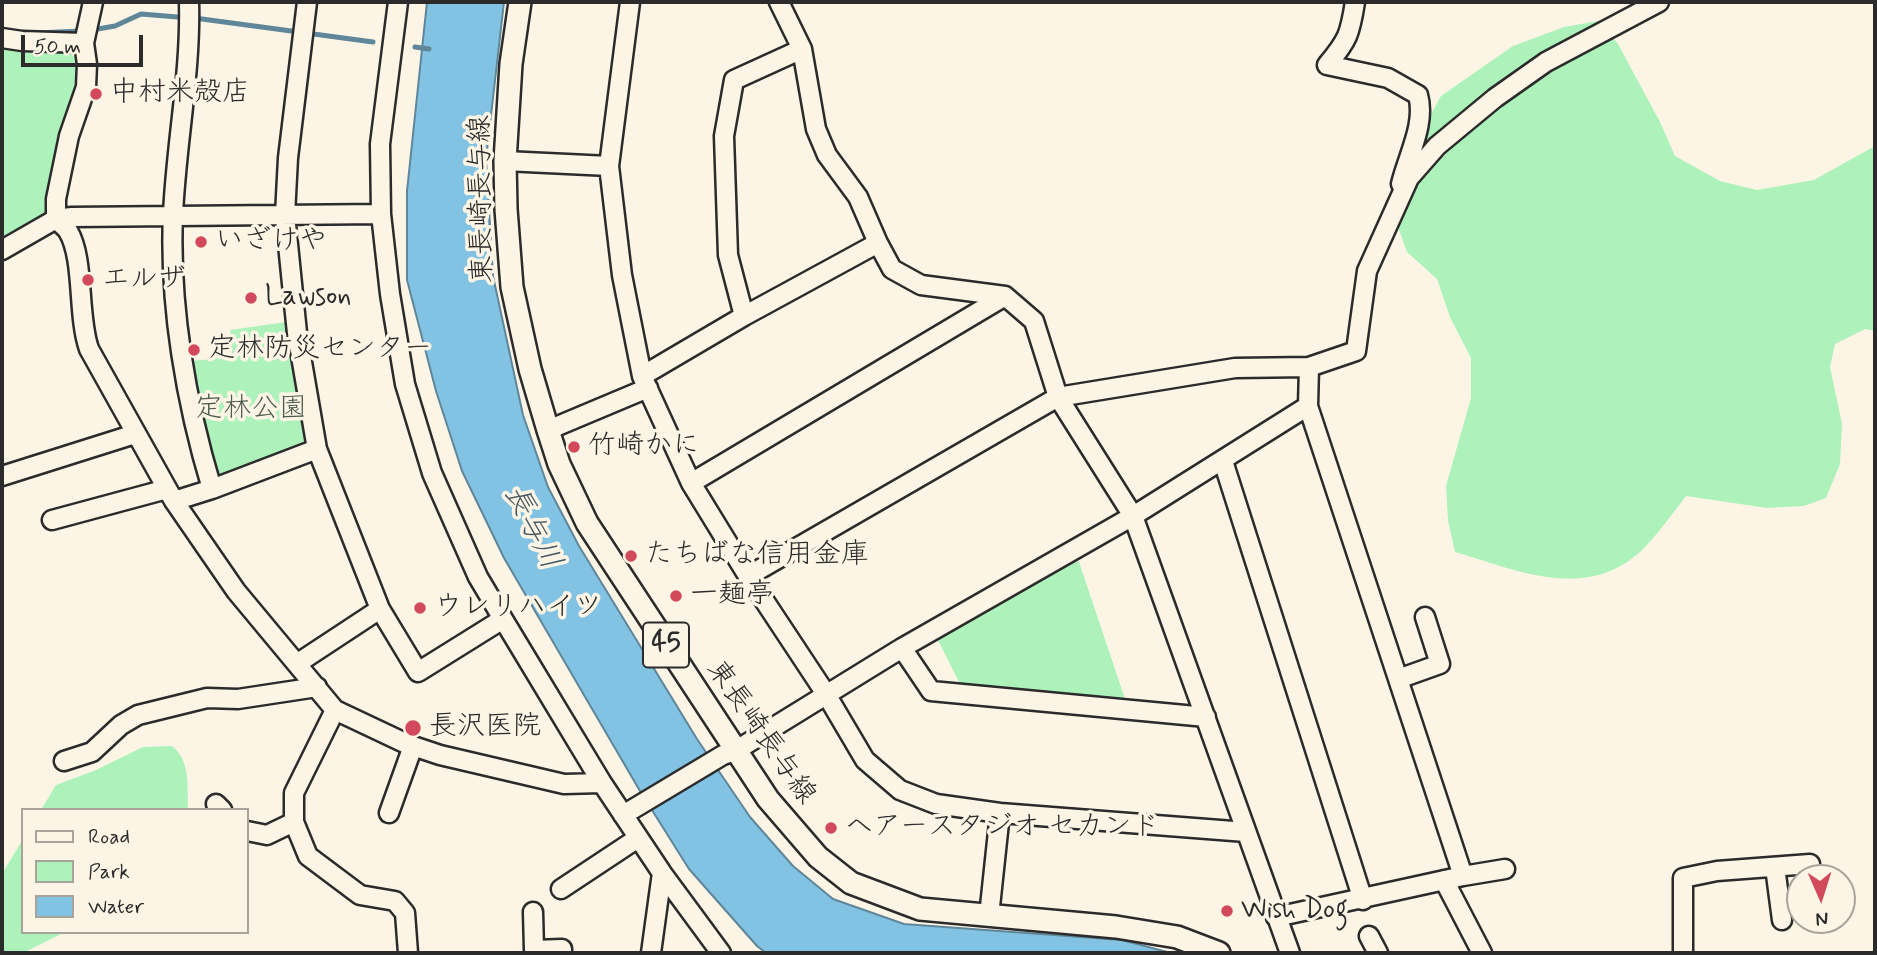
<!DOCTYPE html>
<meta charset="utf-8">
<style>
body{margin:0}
#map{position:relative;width:1877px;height:955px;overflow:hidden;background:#fcf5e5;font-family:Mynerve,sans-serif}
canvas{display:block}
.frame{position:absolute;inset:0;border:4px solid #2b2b2b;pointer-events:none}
.legend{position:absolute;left:21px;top:808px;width:228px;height:126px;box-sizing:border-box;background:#fcf5e5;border:2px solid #a8a49b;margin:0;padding:9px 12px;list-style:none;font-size:21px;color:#2b2b2b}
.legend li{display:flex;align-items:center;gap:14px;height:35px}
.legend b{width:35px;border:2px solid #a8a49b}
.north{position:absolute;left:1786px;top:864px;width:70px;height:70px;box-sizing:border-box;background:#fcf5e5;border:2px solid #a8a49b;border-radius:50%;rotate:177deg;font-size:19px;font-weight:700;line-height:28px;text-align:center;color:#2b2b2b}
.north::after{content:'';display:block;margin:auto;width:24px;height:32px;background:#d1495b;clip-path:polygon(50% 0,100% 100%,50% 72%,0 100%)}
.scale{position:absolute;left:21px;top:35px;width:122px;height:32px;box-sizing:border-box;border:4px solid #2b2b2b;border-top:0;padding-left:9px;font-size:21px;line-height:24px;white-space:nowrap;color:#2b2b2b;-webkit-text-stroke:5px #fcf5e5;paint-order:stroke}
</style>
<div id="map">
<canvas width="1877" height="955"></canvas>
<div class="frame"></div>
<ul class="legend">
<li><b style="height:9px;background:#fcf5e5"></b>Road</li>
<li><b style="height:19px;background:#adf1bb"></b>Park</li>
<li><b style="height:19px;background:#82c2e3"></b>Water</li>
</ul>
<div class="north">N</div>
<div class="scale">50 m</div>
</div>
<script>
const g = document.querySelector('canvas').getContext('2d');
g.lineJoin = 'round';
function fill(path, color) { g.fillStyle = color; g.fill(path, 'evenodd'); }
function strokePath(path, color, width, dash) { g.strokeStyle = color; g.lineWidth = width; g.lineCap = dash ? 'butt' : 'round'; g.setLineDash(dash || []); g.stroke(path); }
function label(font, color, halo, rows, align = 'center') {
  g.font = font + ' Mynerve,"Klee One",sans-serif'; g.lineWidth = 7; g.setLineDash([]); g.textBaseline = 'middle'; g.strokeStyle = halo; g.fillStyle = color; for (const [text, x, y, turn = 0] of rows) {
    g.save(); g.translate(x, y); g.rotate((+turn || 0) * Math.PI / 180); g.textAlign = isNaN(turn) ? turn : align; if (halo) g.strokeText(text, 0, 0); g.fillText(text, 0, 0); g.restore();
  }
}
const green = new Path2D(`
 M 1598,21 L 1618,44 L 1660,122 L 1675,156 L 1720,181 L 1757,190 L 1814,180 L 1875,146 L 1875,331 L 1865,329 L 1835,344 L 1830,367 L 1842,424 L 1840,464 L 1826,498 L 1804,506 L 1767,508 L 1686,496 C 1673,513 1660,531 1646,546 C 1590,604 1520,571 1455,552 L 1448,520 L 1446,486 L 1471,398 L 1471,358 L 1450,317 L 1437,279 L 1407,252 L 1394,216 L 1403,164 L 1441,96 L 1513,46 L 1564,27 Z
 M 2,48 L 28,53 L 77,50 L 79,53 L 79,81 L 48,212 L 2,240 Z
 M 286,322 L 288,344 L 308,444 L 224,476 L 219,474 C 201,445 197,395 191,361 L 232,357 L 230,330 Z
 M 1074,559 L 1079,562 L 1125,699 L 1123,703 L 961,686 L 937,638 Z
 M 172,746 C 191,761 187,787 188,810 L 41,810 L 56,785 L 96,770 L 143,747 Z
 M 23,839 L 23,932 L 65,932 L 23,953 L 2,953 L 2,874 Z`);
const water = new Path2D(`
 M 427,2 L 504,2 L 486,159 L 493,276 L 523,415 L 548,487 L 579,546 L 697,739 L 750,817 L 793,866 L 833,899 L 904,924 L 1122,940 L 1171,953 L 766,953 L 757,946 L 689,869 L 640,791 L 504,558 L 462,471 L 436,391 L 407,280 L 407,191 Z`);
const stream = new Path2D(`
 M 92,30 L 115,26 L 141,14 L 202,19 L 373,42
 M 36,33 L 82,31
 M 415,47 L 429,49`);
const minor = new Path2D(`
 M 93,2 L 84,43 L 87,64 L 86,87 L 69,136 L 56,199 L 56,219 C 60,223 65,227 68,231 C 85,259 77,315 89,349 L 174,501 L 236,591 L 335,710 L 407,744 L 440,755 L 564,784 L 602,783
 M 189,2 C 191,73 176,144 173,215 C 169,305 186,403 212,489
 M 307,2 L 288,158 L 285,215 L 297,333 L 317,449 L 380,609 L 418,672 L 503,619
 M 398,2 L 380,144 L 381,214 L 390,294 L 405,384 L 432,473 L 478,577 L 503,619 L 602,783 L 662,873 L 721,953
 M 630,2 L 609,166 L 622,275 L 642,376 L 691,483 L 748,576 L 826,694 L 865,760 L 900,790 L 936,804 L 1000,813 L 1246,832
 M 779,2 L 802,49 L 816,129 L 827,155 L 858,197 L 878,243 L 892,269 L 921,285 L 1005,296 L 1034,321 L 1058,397 L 1133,516 L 1290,953
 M 1355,2 C 1350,34 1348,40 1327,65 L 1388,78 L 1418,95 C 1426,124 1408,155 1401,184
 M 2,38 L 22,41 L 84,43
 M 505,161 L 609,166
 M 2,250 L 56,219 L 72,217 L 381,214
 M 744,316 L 728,255 L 724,136 L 734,80 L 802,49
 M 642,376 L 744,316 L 878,243
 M 548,430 L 648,388
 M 1223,461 L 1363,900
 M 2,476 L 135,434
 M 691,483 L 1005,296
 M 174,501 L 212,489 L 317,449
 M 52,520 L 167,489
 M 748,576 L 1058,397 L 1235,368 L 1309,367 L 1356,351 L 1367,271 L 1409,178 L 1437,146 L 1495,98 L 1546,62 L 1659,2
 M 902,648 L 931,691 L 1206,717
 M 298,663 L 380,609
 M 1398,679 L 1440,664 L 1425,617
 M 335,710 L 294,793 L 294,822 L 308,856 L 360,895 L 395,901 L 405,913 L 408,953
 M 64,761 L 92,752 L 121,725 L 138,715 L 207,698 L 238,699 L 317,687
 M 216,804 L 222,810
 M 389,813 L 413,746
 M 623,815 L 723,755 L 735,751 L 902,648 L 1133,516 L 1308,406
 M 247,831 L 267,835 L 294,822
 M 1775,867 L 1782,920
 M 1463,876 L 1505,869
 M 1444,880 L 1482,953
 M 561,889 L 638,838
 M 533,912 L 534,950 L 562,949 L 562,953
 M 989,916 L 1000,813
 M 1276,917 L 1463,876 L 1308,406 L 1309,367
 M 1369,936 L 1378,953
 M 651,953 L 662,873
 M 1683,953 L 1683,878 L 1717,871 L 1810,864`);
const major = new Path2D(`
 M 520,2 L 511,64 L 505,161 L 506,209 L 512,287 L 530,369 L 548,430 L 559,464 L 587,523 L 768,799 L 818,857 L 851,883 L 920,909 L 1116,927 L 1177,937 L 1219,953`);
const markers = [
 [96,94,7,"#d1495b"],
 [201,242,7,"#d1495b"],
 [88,280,7,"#d1495b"],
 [251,298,7,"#d1495b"],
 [194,350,7,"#d1495b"],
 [574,447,7,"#d1495b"],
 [631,556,7,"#d1495b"],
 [676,596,7,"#d1495b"],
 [420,608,7,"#d1495b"],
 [413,728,9,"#d1495b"],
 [831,828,7,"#d1495b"],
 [1227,911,7,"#d1495b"]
];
const shields = [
 [666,645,46]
];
const shieldNames = [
 ["45",666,645]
];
const poiNames = [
 ["中村米殻店",110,94],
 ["いざけや",215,242],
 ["エルザ",102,280],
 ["Lawson",265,298],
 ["定林防災センター",208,350],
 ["竹崎かに",588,447],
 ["たちばな信用金庫",645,556],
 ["一麺亭",690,596],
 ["ウレリハイツ",434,608],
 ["長沢医院",429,728],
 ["ヘアースタジオ セカンド",845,828],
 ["Wish Dog",1241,911]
];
const streetNames = [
 ["東長崎長与線",483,199,-91],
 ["東長崎長与線",760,733,55]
];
const parkNames = [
 ["定林公園",251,410]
];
const waterNames = [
 ["長与川",531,528,63]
];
fill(green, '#adf1bb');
fill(water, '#82c2e3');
strokePath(water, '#5f8699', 2);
strokePath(stream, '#5f8699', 5);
strokePath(minor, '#2b2b2b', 23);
strokePath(major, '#2b2b2b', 26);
strokePath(minor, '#fcf5e5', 18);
strokePath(major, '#fcf5e5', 21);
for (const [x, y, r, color] of markers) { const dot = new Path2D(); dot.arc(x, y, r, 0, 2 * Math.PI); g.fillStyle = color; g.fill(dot); strokePath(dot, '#fcf5e5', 2.5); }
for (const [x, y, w] of shields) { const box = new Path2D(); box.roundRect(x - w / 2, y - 22.5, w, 45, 5); g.fillStyle = '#fcf5e5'; g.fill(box); strokePath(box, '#2b2b2b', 2); }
label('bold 26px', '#2b2b2b', null, shieldNames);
label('28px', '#2b2b2b', '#fcf5e5', poiNames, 'left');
label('28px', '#2b2b2b', '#fcf5e5', streetNames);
label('28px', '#4c5c4f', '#fcf5e5', parkNames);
label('italic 30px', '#455862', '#fcf5e5', waterNames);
</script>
